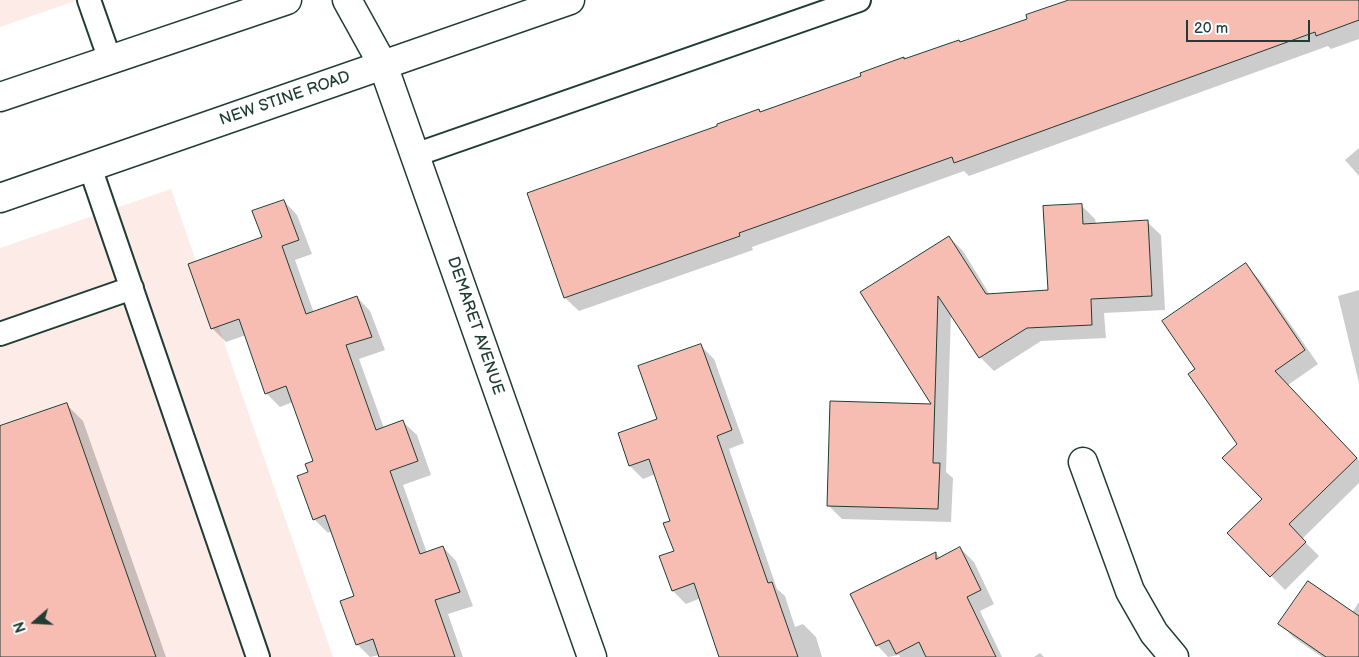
<!DOCTYPE html>
<style>
body{margin:0}
#map{position:relative;width:1359px;height:657px;overflow:hidden;background:#fff;font-family:"Balsamiq Sans",sans-serif}
canvas{display:block}
.north{position:absolute;left:10px;top:597px;width:50px;height:50px;-webkit-text-stroke:4px #fff;paint-order:stroke;rotate:251deg;font-size:14px;font-weight:700;line-height:20px;text-align:center;color:#1f3d34}
.north::after{content:'';display:block;margin:auto;width:18px;height:22px;background:#1f3d34;clip-path:polygon(50% 0,100% 100%,50% 72%,0 100%)}
.scale{position:absolute;left:1186px;top:20px;width:124px;height:22px;box-sizing:border-box;border:2px solid #1f3d34;border-top:0;padding-left:6px;font-size:15px;line-height:18px;white-space:nowrap;color:#1f3d34;-webkit-text-stroke:4px #fff;paint-order:stroke}
</style>
<div id="map">
<canvas width="1359" height="657"></canvas>
<div class="north">N</div>
<div class="scale">20 m</div>
</div>
<script>
const g = document.querySelector('canvas').getContext('2d');
g.lineJoin = 'round';
function fill(path, color) { g.fillStyle = color; g.fill(path, 'evenodd'); }
function strokePath(path, color, width, dash) { g.strokeStyle = color; g.lineWidth = width; g.lineCap = dash ? 'butt' : 'round'; g.setLineDash(dash || []); g.stroke(path); }
function label(font, color, halo, rows, align = 'center') {
  g.font = font + ' "Balsamiq Sans",sans-serif'; g.lineWidth = 4; g.setLineDash([]); g.textBaseline = 'middle'; g.strokeStyle = halo; g.fillStyle = color; for (const [text, x, y, turn = 0] of rows) {
    g.save(); g.translate(x, y); g.rotate((+turn || 0) * Math.PI / 180); g.textAlign = isNaN(turn) ? turn : align; if (halo) g.strokeText(text, 0, 0); g.fillText(text, 0, 0); g.restore();
  }
}
const built = new Path2D(`
 M 0,0 L 78,0 L 0,27 Z
 M 171,189 L 333,657 L 0,657 L 0,248 Z`);
const shadow = new Path2D(`
 M 1073,0 L 1359,0 L 1359,39 L 1331,49 L 1328,46 L 969,176 L 964,171 L 752,247 L 753,250 L 579,311 L 565,298 L 758,110 L 762,113 L 905,60 L 961,43 L 1029,20 Z
 M 1359,148 L 1359,176 L 1345,160 Z
 M 284,201 L 297,215 L 312,254 L 295,260 L 314,313 L 357,297 L 370,311 L 385,350 L 359,359 L 384,428 L 403,422 L 417,435 L 431,475 L 403,485 L 427,553 L 443,547 L 456,561 L 473,606 L 448,614 L 463,657 L 380,657 L 380,655 L 370,657 L 357,644 L 356,597 L 332,531 L 328,533 L 314,519 L 310,473 L 315,462 L 293,402 L 280,407 L 266,393 L 246,335 L 226,342 L 212,328 Z
 M 1081,205 L 1095,219 L 1096,224 L 1147,222 L 1161,235 L 1165,310 L 1104,313 L 1106,338 L 1041,341 L 994,371 L 980,357 L 951,313 L 946,472 L 953,478 L 951,522 L 842,519 L 828,505 L 934,406 L 861,293 L 949,237 L 963,251 L 990,295 L 1050,291 Z
 M 1245,265 L 1259,279 L 1318,364 L 1288,385 L 1359,460 L 1359,483 L 1302,539 L 1319,556 L 1285,590 L 1229,533 L 1264,499 L 1238,444 L 1196,370 Z
 M 1359,290 L 1359,383 L 1338,296 Z
 M 701,346 L 714,359 L 744,443 L 729,449 L 777,589 L 785,596 L 795,627 L 803,624 L 816,637 L 822,657 L 721,657 L 701,598 L 686,604 L 673,591 L 675,552 L 672,522 L 656,474 L 643,479 L 630,466 L 659,420 Z
 M 67,405 L 83,421 L 166,657 L 0,657 L 0,428 Z
 M 960,548 L 974,562 L 994,604 L 980,611 L 1002,657 L 900,657 L 899,655 L 888,657 L 877,645 L 936,554 L 940,558 Z
 M 1359,602 L 1359,657 L 1322,657 L 1293,637 L 1280,623 L 1352,613 Z
 M 1040,653 L 1044,657 L 1034,657 Z`);
const building = new Path2D(`
 M 1069,0 L 1359,0 L 1359,20 L 1316,36 L 1315,32 L 954,163 L 952,157 L 739,233 L 740,236 L 564,298 L 527,193 L 717,126 L 717,124 L 759,109 L 760,112 L 861,76 L 860,73 L 904,57 L 904,59 L 959,40 L 960,42 L 1027,19 L 1026,15 Z
 M 284,200 L 299,240 L 282,246 L 306,314 L 357,296 L 372,337 L 346,345 L 376,430 L 403,420 L 418,461 L 390,471 L 420,554 L 443,546 L 460,592 L 435,600 L 455,657 L 379,657 L 373,639 L 356,645 L 340,601 L 354,596 L 325,515 L 313,520 L 297,476 L 308,472 L 305,464 L 313,461 L 286,386 L 265,394 L 239,319 L 211,329 L 188,264 L 262,237 L 252,211 Z
 M 1082,204 L 1083,224 L 1148,220 L 1152,296 L 1091,299 L 1092,325 L 1027,328 L 979,358 L 938,296 L 933,463 L 940,463 L 938,509 L 827,506 L 830,401 L 931,404 L 860,292 L 949,236 L 986,294 L 1048,290 L 1043,206 Z
 M 1246,263 L 1305,350 L 1275,371 L 1357,458 L 1289,524 L 1306,542 L 1270,577 L 1227,533 L 1262,499 L 1222,458 L 1237,444 L 1188,374 L 1195,369 L 1162,321 Z
 M 701,344 L 732,430 L 717,436 L 768,583 L 772,582 L 798,657 L 719,657 L 694,583 L 672,591 L 659,556 L 674,551 L 663,523 L 670,521 L 649,459 L 629,466 L 618,433 L 657,419 L 638,366 Z
 M 67,403 L 156,657 L 0,657 L 0,426 Z
 M 960,547 L 981,590 L 967,597 L 996,657 L 926,657 L 919,642 L 896,654 L 889,640 L 876,646 L 850,594 L 936,552 L 936,559 Z
 M 1308,581 L 1359,616 L 1359,657 L 1326,657 L 1278,624 Z`);
const lane = new Path2D(`
 M 89,0 L 110,60
 M 415,155 L 859,0
 M 90,167 L 258,657
 M 0,334 L 132,288`);
const street = new Path2D(`
 M 347,0 L 383,65 L 592,657
 M 1083,462 L 1130,591 L 1154,633 L 1174,657`);
const secondary = new Path2D(`
 M 0,97 L 287,0
 M 0,198 L 570,0`);
const streetNames = [
 ["NEW STINE ROAD",285,99,-19],
 ["DEMARET AVENUE",475,326,71]
];
fill(built, '#fdebe8');
fill(shadow, '#0003');
fill(building, '#f7bcb2');
strokePath(building, '#1f3d34', 1);
strokePath(lane, '#1f3d34', 26);
strokePath(street, '#1f3d34', 31);
strokePath(secondary, '#1f3d34', 31);
strokePath(lane, '#fff', 22);
strokePath(street, '#fff', 28);
strokePath(secondary, '#fff', 28);
label('16px', '#1f3d34', '#fff', streetNames);
</script>
